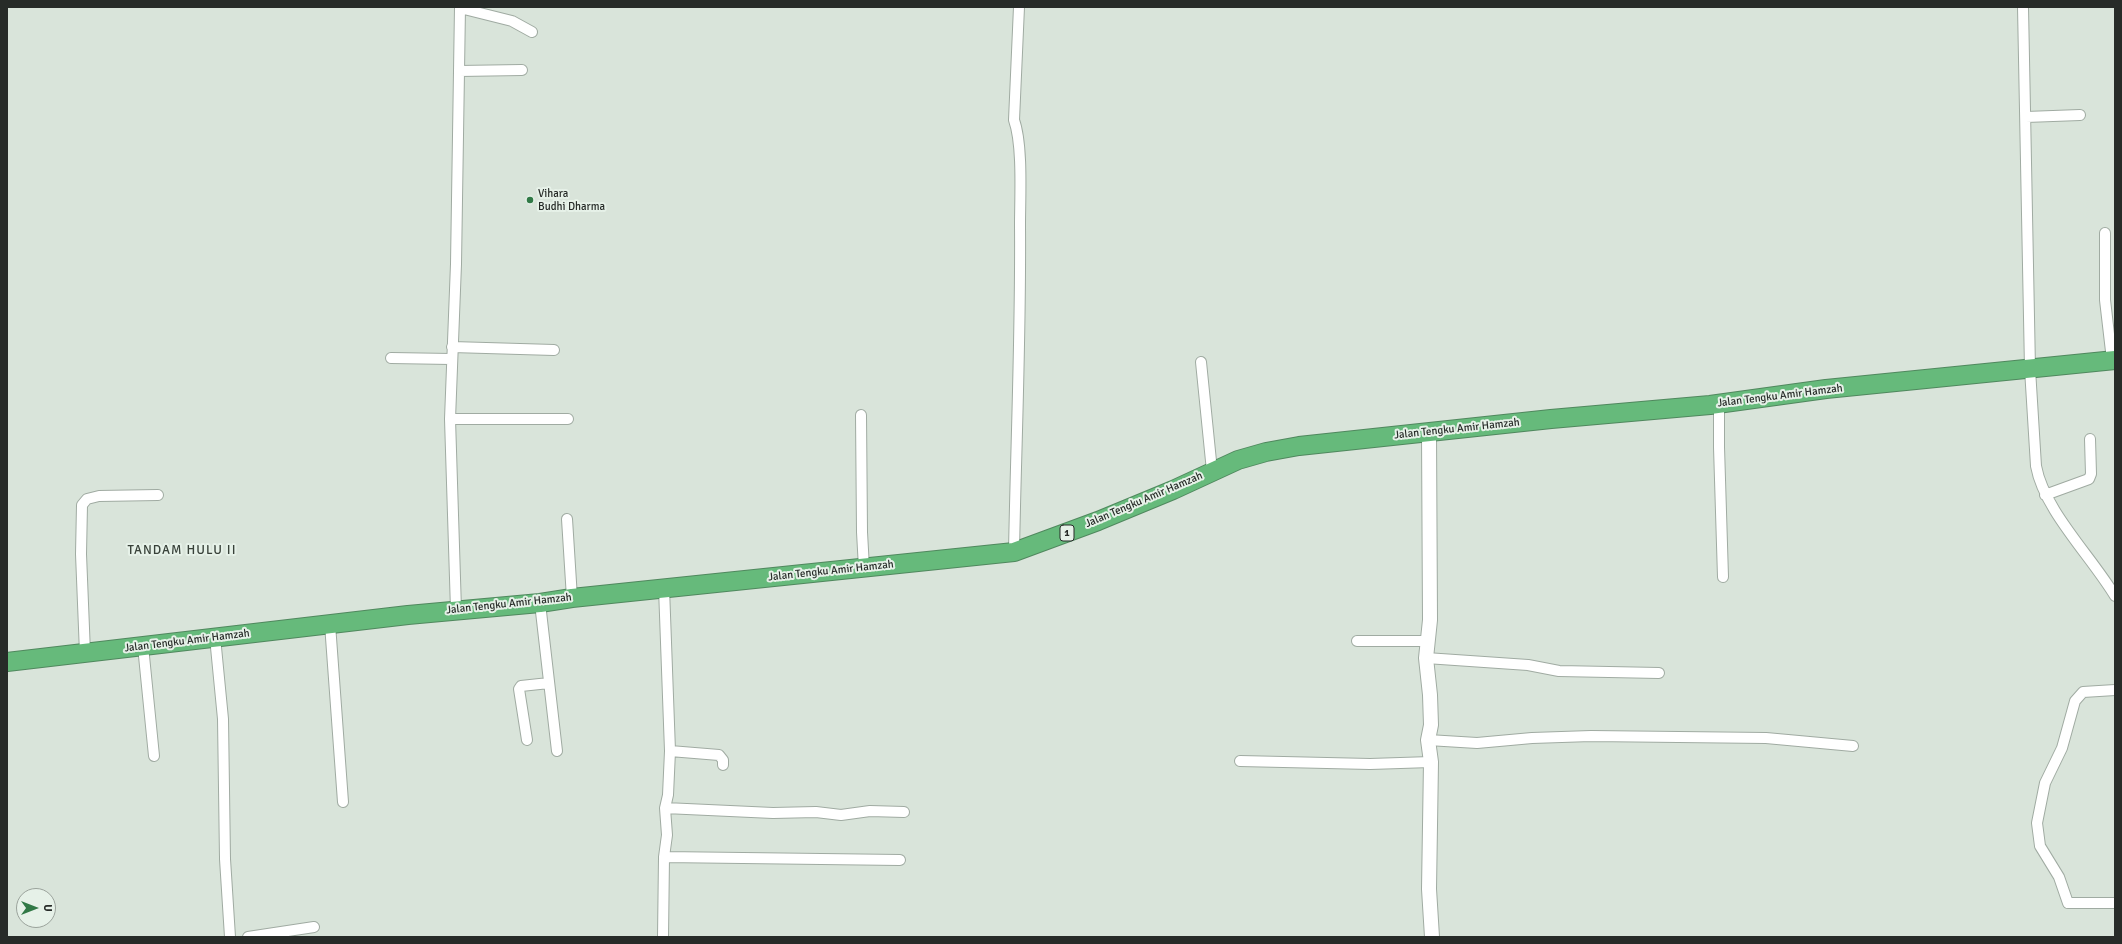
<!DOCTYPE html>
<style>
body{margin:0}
#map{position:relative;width:2122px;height:944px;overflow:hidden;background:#d9e4da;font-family:Signika,sans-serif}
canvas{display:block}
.frame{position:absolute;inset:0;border:8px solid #272b28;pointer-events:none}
.north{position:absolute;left:16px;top:888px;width:40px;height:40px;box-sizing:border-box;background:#e6f1e8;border:1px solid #9aa29b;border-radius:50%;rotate:90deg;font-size:11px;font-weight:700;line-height:16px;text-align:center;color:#272b28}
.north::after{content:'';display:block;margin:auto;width:14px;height:18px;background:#317946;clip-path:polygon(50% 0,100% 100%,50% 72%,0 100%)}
</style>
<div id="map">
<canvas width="2122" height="944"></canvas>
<div class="frame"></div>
<div class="north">U</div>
</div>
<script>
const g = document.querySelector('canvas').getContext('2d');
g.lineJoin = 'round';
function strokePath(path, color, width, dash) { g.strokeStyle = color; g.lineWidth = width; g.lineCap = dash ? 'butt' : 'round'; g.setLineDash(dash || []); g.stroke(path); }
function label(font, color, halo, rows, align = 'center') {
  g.font = font + ' Signika,sans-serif'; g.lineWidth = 4; g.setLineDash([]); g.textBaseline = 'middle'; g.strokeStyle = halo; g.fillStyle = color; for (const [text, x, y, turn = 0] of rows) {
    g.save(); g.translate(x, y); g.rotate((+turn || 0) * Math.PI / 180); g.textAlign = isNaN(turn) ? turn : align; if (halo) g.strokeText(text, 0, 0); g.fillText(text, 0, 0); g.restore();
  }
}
const street = new Path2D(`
 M 2023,7 L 2030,369 L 2036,466 C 2044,510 2091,556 2115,596
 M 460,8 L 512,21 L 532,32
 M 459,71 L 522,70
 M 2026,117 L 2080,115
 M 2105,233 L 2105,300 L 2112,360
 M 452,347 L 554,350
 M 391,358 L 451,359
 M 1201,362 L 1212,471
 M 1719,404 L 1719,447 L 1723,577
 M 861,415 L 862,532 L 864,568
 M 450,419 L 568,419
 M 2045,495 L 2089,479 L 2091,474 L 2090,439
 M 567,519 L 572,598
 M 1014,552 C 1016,443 1021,334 1020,225 C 1020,197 1023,145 1014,120 L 1019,7
 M 540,603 L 557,751
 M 456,610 L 450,419 L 456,264 L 460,7
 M 330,624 L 343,802
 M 215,637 L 223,719 L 225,859 L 230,937
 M 1357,641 L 1428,641
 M 143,646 L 154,756
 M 85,653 L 81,554 L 82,505 L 87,499 L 99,496 L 158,495
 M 1426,658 L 1528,665 L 1559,671 L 1659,673
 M 2115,690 L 2083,692 L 2075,701 L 2062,748 L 2045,783 L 2037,823 L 2040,846 L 2059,877 L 2068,903 L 2115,903
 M 527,740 L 519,689 L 521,686 L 549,683
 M 1428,740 L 1477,743 L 1532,738 L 1591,736 L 1766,738 L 1853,746
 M 670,751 L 719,755 L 723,760 L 723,765
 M 1240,761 L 1370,764 L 1431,762
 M 665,808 L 773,813 L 816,812 L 841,815 L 870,811 L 904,812
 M 664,857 L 900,860
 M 248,937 L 314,927
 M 663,937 L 664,857 L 667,835 L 665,808 L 668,795 L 670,751 L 664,588`);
const secondary = new Path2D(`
 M 1429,433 L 1430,620 L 1426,658 L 1430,695 L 1431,725 L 1428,740 L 1431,762 L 1429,889 L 1432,937`);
const highway = new Path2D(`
 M 7,662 L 408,615 L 540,603 L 572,598 L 1014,552 L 1098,521 L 1173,490 L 1238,460 L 1266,452 L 1299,446 L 1551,419 L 1710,405 L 1826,389 L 2115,360`);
const markers = [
 [530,200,4,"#317946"]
];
const shields = [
 [1067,533,14]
];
const shieldNames = [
 ["1",1067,533]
];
const poiNames = [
 ["Vihara",538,194],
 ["Budhi Dharma",538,207]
];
const streetNames = [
 ["Jalan Tengku Amir Hamzah",1780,396,-7],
 ["Jalan Tengku Amir Hamzah",1457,429,-6],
 ["Jalan Tengku Amir Hamzah",1144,500,-23],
 ["Jalan Tengku Amir Hamzah",831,571,-6],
 ["Jalan Tengku Amir Hamzah",509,604,-6],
 ["Jalan Tengku Amir Hamzah",187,641,-7]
];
const quarterNames = [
 ["TANDAM HULU II",182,551]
];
strokePath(street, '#a0aba2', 12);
strokePath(secondary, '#a0aba2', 16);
strokePath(highway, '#50885e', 20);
strokePath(street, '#fff', 10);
strokePath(secondary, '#fff', 14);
strokePath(highway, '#66ba7b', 18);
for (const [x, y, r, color] of markers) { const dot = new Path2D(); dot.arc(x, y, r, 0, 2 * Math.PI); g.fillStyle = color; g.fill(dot); strokePath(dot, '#e6f1e8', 1.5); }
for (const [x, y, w] of shields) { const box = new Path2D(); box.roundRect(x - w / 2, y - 8, w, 16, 3); g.fillStyle = '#e6f1e8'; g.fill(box); strokePath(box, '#272b28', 1); }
label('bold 10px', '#272b28', null, shieldNames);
label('11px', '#272b28', '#e6f1e8', poiNames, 'left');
label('11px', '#272b28', '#e6f1e8', streetNames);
g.letterSpacing = '1px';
label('13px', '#384139', '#e6f1e8', quarterNames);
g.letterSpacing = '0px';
</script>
